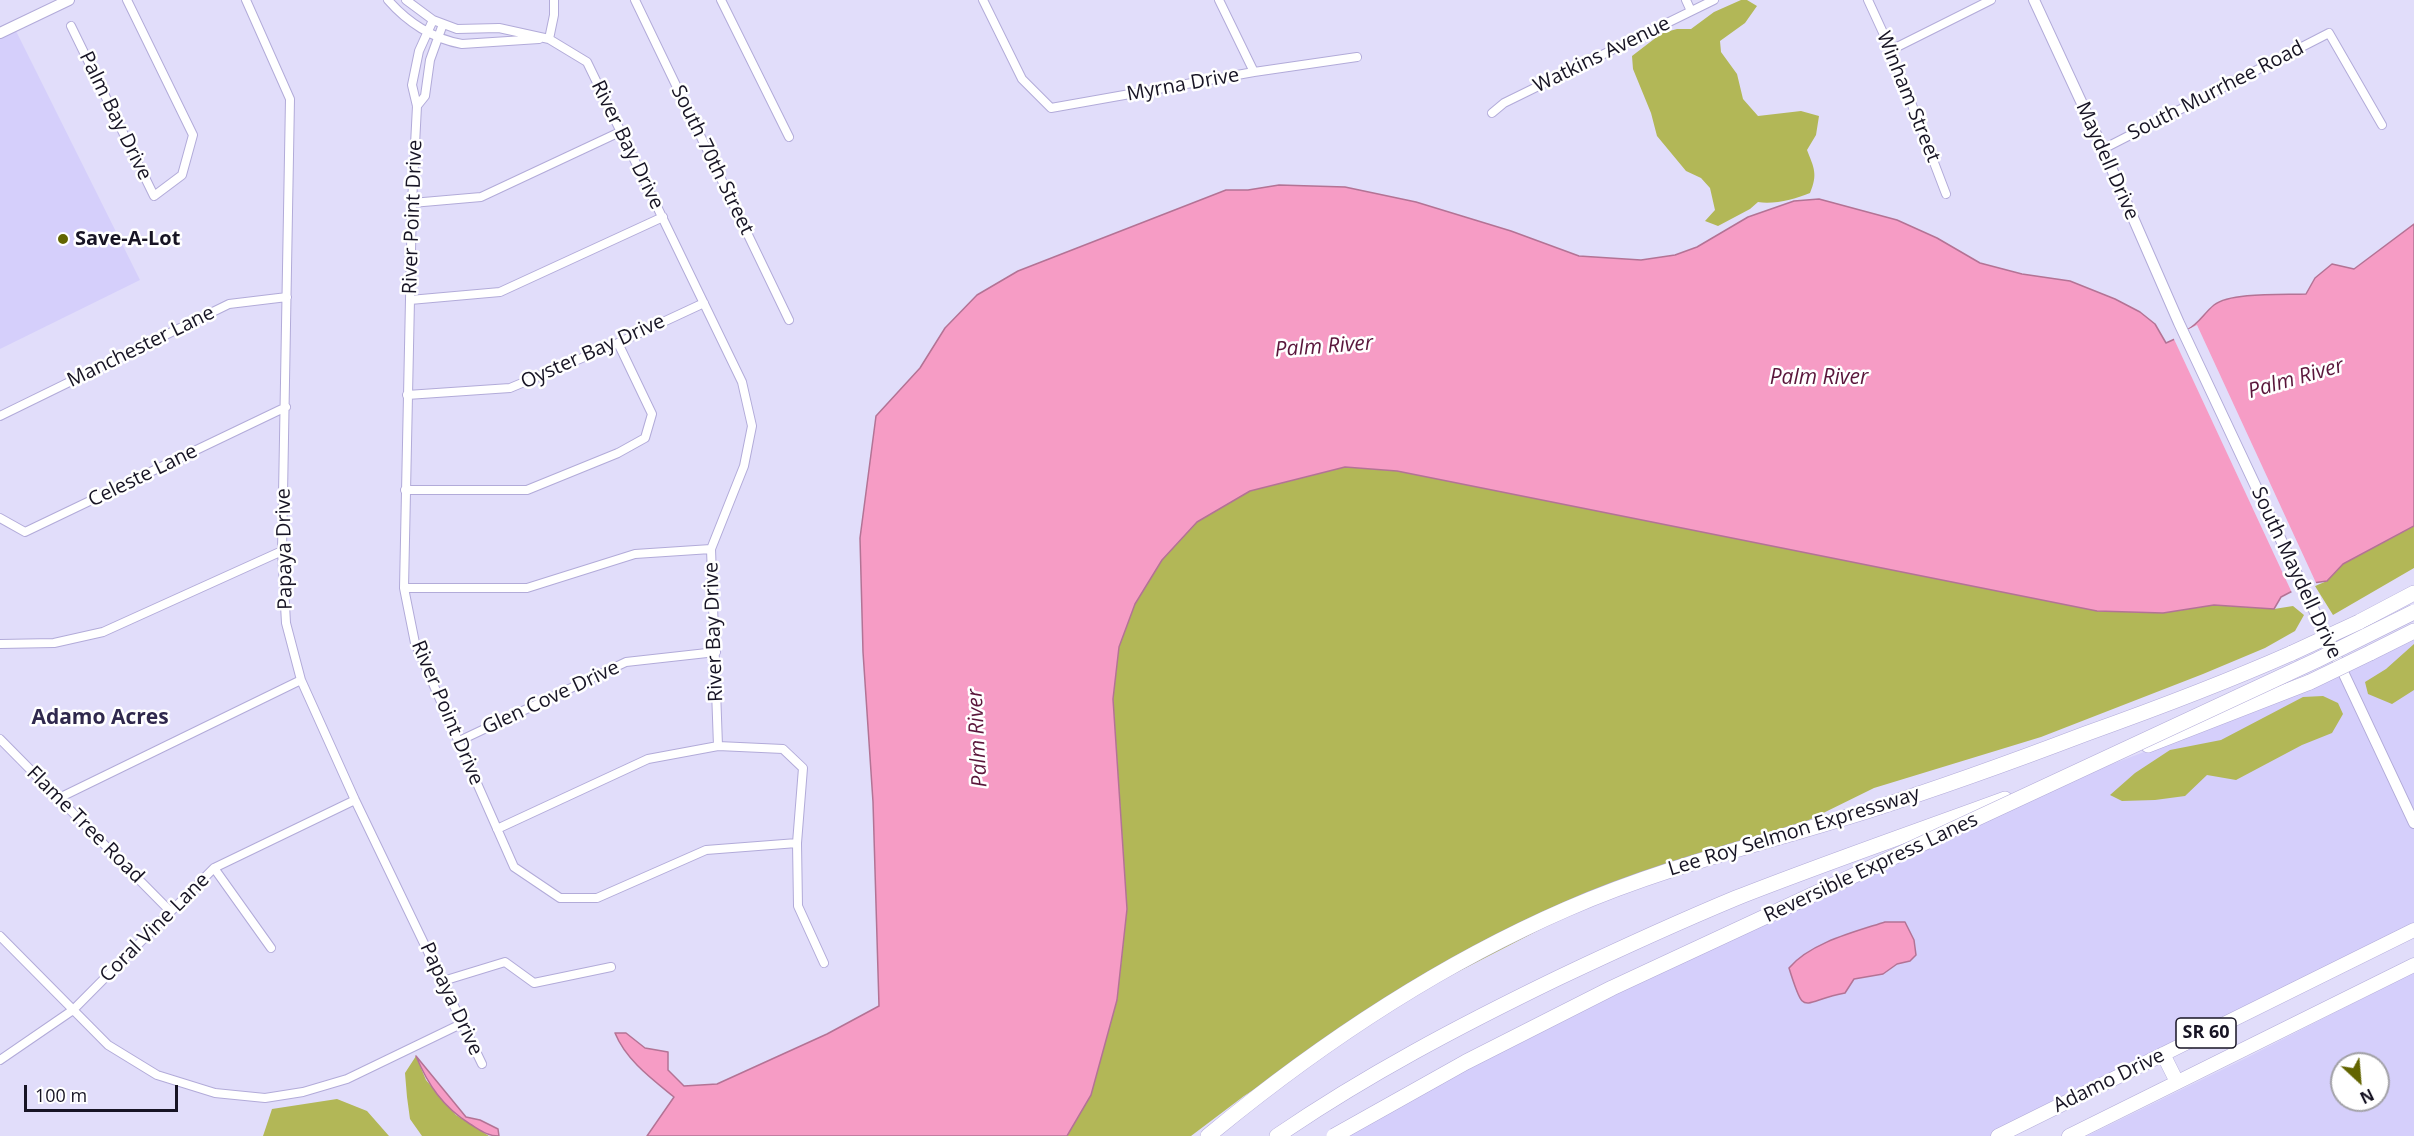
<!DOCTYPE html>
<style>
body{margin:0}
#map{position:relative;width:2414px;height:1136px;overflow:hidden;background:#e1ddfa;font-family:"Open Sans",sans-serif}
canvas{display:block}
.north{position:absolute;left:2330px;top:1052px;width:60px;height:60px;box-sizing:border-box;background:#fff;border:2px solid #a2a1a7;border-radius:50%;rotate:154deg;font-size:16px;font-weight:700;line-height:24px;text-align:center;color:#171424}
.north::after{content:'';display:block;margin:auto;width:21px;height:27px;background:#626400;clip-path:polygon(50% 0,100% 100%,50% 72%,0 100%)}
.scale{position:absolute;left:24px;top:1085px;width:154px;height:27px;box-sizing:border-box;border:3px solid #171424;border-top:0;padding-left:8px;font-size:18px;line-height:21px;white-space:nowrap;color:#171424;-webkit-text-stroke:4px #fff;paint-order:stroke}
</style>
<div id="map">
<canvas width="2414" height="1136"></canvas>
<div class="north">N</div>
<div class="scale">100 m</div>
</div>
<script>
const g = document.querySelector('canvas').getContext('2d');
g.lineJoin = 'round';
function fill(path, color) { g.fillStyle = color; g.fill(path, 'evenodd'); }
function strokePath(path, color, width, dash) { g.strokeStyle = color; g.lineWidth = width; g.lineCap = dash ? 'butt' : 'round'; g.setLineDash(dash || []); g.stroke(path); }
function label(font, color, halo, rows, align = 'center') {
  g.font = font + ' "Open Sans",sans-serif'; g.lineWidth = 5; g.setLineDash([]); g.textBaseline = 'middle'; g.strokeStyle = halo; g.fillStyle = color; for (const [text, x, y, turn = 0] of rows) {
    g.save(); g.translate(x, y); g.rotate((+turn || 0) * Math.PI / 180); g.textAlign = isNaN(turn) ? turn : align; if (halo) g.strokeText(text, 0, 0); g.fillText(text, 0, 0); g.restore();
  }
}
const built = new Path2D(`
 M 15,29 L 140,280 L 0,349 L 0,37 Z
 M 2414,635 L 2414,821 L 2346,670 Z
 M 2344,672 L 2414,826 L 2414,933 L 2004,1136 L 1326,1136 L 1380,1105 L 1971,817 L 2256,710 Z
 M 2414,972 L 2414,1136 L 2087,1136 L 2248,1057 ZM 2342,1064 L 2378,1064 L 2378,1100 L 2342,1100 Z`);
const green = new Path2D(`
 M 1741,0 L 1747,0 L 1757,6 L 1745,23 L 1720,41 L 1721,52 L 1737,74 L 1743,99 L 1758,116 L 1801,111 L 1819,116 L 1816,135 L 1807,150 C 1814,168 1818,174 1810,193 C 1796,199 1773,205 1758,202 L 1750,209 L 1718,226 L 1705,221 L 1715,210 L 1710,188 L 1701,178 L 1686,171 L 1657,136 L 1651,113 L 1633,69 L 1632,56 L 1662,33 L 1677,29 L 1691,29 L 1714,12 Z
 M 1345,467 L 1397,471 L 2097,611 L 2163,613 L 2214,605 L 2274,609 L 2293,606 L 2304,615 L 2295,631 L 2265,648 L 2203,674 L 2041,737 L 1874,788 L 1809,820 L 1614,895 L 1543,928 L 1351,1027 L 1244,1096 L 1191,1136 L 1067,1136 L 1091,1095 L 1117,1000 L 1127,909 L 1113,699 L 1119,647 L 1135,604 L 1162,560 L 1197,522 L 1250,491 Z
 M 2414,526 L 2414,568 L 2333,615 L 2315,586 L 2327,581 L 2343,564 Z
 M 2414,644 L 2414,690 L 2392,704 L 2368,694 L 2365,682 L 2386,669 Z
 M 2323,696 L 2338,703 L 2343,714 L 2332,733 L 2302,745 L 2236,780 L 2207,775 L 2185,796 L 2155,800 L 2122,801 L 2110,795 L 2135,773 L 2170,750 L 2221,740 L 2303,697 Z
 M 416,1056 L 426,1080 L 456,1115 L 489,1136 L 422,1136 L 410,1119 L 407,1097 L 405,1073 Z
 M 337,1099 L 367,1111 L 389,1136 L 263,1136 L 272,1109 Z`);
const water = new Path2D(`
 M 1279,185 L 1345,187 L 1416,202 L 1511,231 L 1579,256 L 1641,260 L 1675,255 L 1697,247 L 1748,217 L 1794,201 L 1819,199 L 1897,220 L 1937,238 L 1980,263 L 2022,274 L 2070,281 L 2115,299 L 2140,312 L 2155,324 L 2166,343 L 2188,333 L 2187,330 C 2199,324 2204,313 2214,305 C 2231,292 2284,295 2306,294 L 2315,278 L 2332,264 L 2354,269 L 2414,224 L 2414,526 L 2343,564 L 2327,581 L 2306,584 L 2281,597 L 2274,609 L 2214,605 L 2163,613 L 2097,611 L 1397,471 L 1345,467 L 1250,491 L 1197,522 L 1162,560 L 1135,604 L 1119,647 L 1113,699 L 1127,909 L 1117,1000 L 1091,1095 L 1067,1136 L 647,1136 L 674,1097 C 652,1079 626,1060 615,1033 L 626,1033 L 645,1048 L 668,1052 L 668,1070 L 684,1086 L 717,1084 L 827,1034 L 879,1006 L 873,802 L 863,652 L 860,538 L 876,416 L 920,368 L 945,328 L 977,295 L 1018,271 L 1226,190 L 1248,190 Z
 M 1885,922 L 1905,922 L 1914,940 L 1916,955 L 1910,961 L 1897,964 L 1883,974 L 1854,979 L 1845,993 C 1801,1001 1805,1020 1789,968 C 1810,943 1854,932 1885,922 Z
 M 416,1056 L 466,1117 L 480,1120 L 498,1129 L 499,1136 C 487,1136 480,1130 470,1124 C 443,1107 428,1085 416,1056 Z`);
const pier = new Path2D(`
 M 2197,325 L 2317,585 L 2308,587 L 2293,595 L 2173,337 Z`);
const minor = new Path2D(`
 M 246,0 L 290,99 L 282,551 L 286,623 L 301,680 L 355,800 L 482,1064
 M 388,0 C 407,22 433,39 462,44 L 539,39
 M 406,0 L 433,20 L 457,29 L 499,28 L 549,39 L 587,62 L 742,382 L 752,426 L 744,466 L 711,549 L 718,746
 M 635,0 L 789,320
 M 721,0 L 789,137
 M 983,0 L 1022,79 L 1051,108 L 1254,72 L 1357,57
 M 1219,0 L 1254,72
 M 1686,0 L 1691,11
 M 1868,0 L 1891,50 L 1946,194
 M 433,20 L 419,51 L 412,85 L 417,106 L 412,203 L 404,588 L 415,643 L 514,867 L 560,898 L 597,898 L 706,850 L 797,843
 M 71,26 L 154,196 L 182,175 L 193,135 L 127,0
 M 549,39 L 554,15 L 554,0
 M 1891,50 L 1991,0
 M 417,106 L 425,96 L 430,60 L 443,24
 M 1492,113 L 1504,103 L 1714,0
 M 2103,149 L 2329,33 L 2382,125
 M 412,203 L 481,197 L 622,131
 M 410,300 L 500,292 L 663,217
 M 407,395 L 510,388 L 618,343 L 704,303
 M 0,416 L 229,304 L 287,297
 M 405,490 L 527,490 L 618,453 L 645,438 L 652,414 L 618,343
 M 0,518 L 25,532 L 286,407
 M 404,588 L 527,588 L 635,554 L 711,549
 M 0,644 L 54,643 L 103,632 L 282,551
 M 0,739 L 170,911
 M 459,741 L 626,662 L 716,652
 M 59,798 L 301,680
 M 497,829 L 648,759 L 718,746 L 783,749 L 803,768 L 797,843 L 798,906 L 824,963
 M 214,868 L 271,948
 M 0,936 L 108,1045 L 157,1075 L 215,1093 L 265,1098 L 303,1092 L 347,1079 L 463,1023
 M 443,981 L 505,962 L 534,983 L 611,967
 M 0,1060 L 73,1010 L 214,868 L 355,800`);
const tertiary = new Path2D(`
 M 2034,0 L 2103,149 L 2179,323 L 2414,823
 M 0,33 L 69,0`);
const primary = new Path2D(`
 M 2163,1054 L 2177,1082
 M 1998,1136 L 2414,930
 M 2069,1136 L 2414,965`);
const motorway = new Path2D(`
 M 2359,622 L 2414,593
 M 2370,653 L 2414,631
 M 2148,745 L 2310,682
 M 1208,1136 C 1318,1045 1436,966 1567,909 C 1665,866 1769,842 1870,810 C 1942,787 2014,761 2085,734 C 2155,709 2224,683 2292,653
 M 1277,1136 C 1366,1075 1461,1025 1558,978 C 1617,950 1676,923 1736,898 C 1825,863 1915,832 2005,799`);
const motorwayBridge = new Path2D(`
 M 2292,653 L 2359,622
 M 2310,682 L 2370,653
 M 1334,1136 L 1466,1062 L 1612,988 L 2317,660 L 2414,612`);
const markers = [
 [63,239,6,"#626400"]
];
const shields = [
 [2206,1033,60]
];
const shieldNames = [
 ["SR 60",2206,1033]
];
const streetNames = [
 ["Watkins Avenue",1602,55,-26],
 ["Myrna Drive",1183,85,-10],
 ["South Murrhee Road",2216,91,-27],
 ["Winham Street",1908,97,68],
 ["Palm Bay Drive",115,116,64],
 ["River Bay Drive",627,145,64],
 ["South 70th Street",712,160,64],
 ["Maydell Drive",2107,161,66],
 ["River Point Drive",413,217,-88],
 ["Manchester Lane",141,347,-26],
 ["Oyster Bay Drive",593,352,-24],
 ["Celeste Lane",143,476,-26],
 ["Papaya Drive",285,549,-91],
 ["South Maydell Drive",2296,573,65],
 ["River Bay Drive",714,632,-92],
 ["Glen Cove Drive",551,698,-25],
 ["River Point Drive",447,713,67],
 ["Flame Tree Road",85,825,45],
 ["Lee Roy Selmon Expressway",1794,832,-17],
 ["Reversible Express Lanes",1871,868,-25],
 ["Coral Vine Lane",155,928,-45],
 ["Papaya Drive",451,999,65],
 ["Adamo Drive",2109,1081,-26]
];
const poiNames = [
 ["Save-A-Lot",75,239]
];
const waterNames = [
 ["Palm River",1324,347,-4],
 ["Palm River",1819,378],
 ["Palm River",2296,379,-16],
 ["Palm River",978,738,-93]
];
const neighbourhoodNames = [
 ["Adamo Acres",100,718]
];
fill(built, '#d5cffb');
fill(green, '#b2b757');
fill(water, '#f69cc5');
strokePath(water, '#b37395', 1.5);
fill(pier, '#e1ddfa');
strokePath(minor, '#b2abd9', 10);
strokePath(tertiary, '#b2abd9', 12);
strokePath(primary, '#b2abd9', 15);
strokePath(motorway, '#b2abd9', 16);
strokePath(minor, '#fff', 8);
strokePath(tertiary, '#fff', 10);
strokePath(primary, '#fff', 14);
strokePath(motorway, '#fff', 15);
strokePath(motorwayBridge, '#b2abd9', 16, []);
strokePath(motorwayBridge, '#fff', 15);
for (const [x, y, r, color] of markers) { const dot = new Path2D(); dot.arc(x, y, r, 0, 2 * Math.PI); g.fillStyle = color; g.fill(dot); strokePath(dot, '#fff', 2); }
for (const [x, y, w] of shields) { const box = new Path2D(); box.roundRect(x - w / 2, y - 15, w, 30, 4.5); g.fillStyle = '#fff'; g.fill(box); strokePath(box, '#171424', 1.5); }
label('bold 18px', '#171424', null, shieldNames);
label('20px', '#171424', '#fff', streetNames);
label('bold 20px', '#171424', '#fff', poiNames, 'left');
label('italic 21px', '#5a163b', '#fff', waterNames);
label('bold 21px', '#2f284d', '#fff', neighbourhoodNames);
</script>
